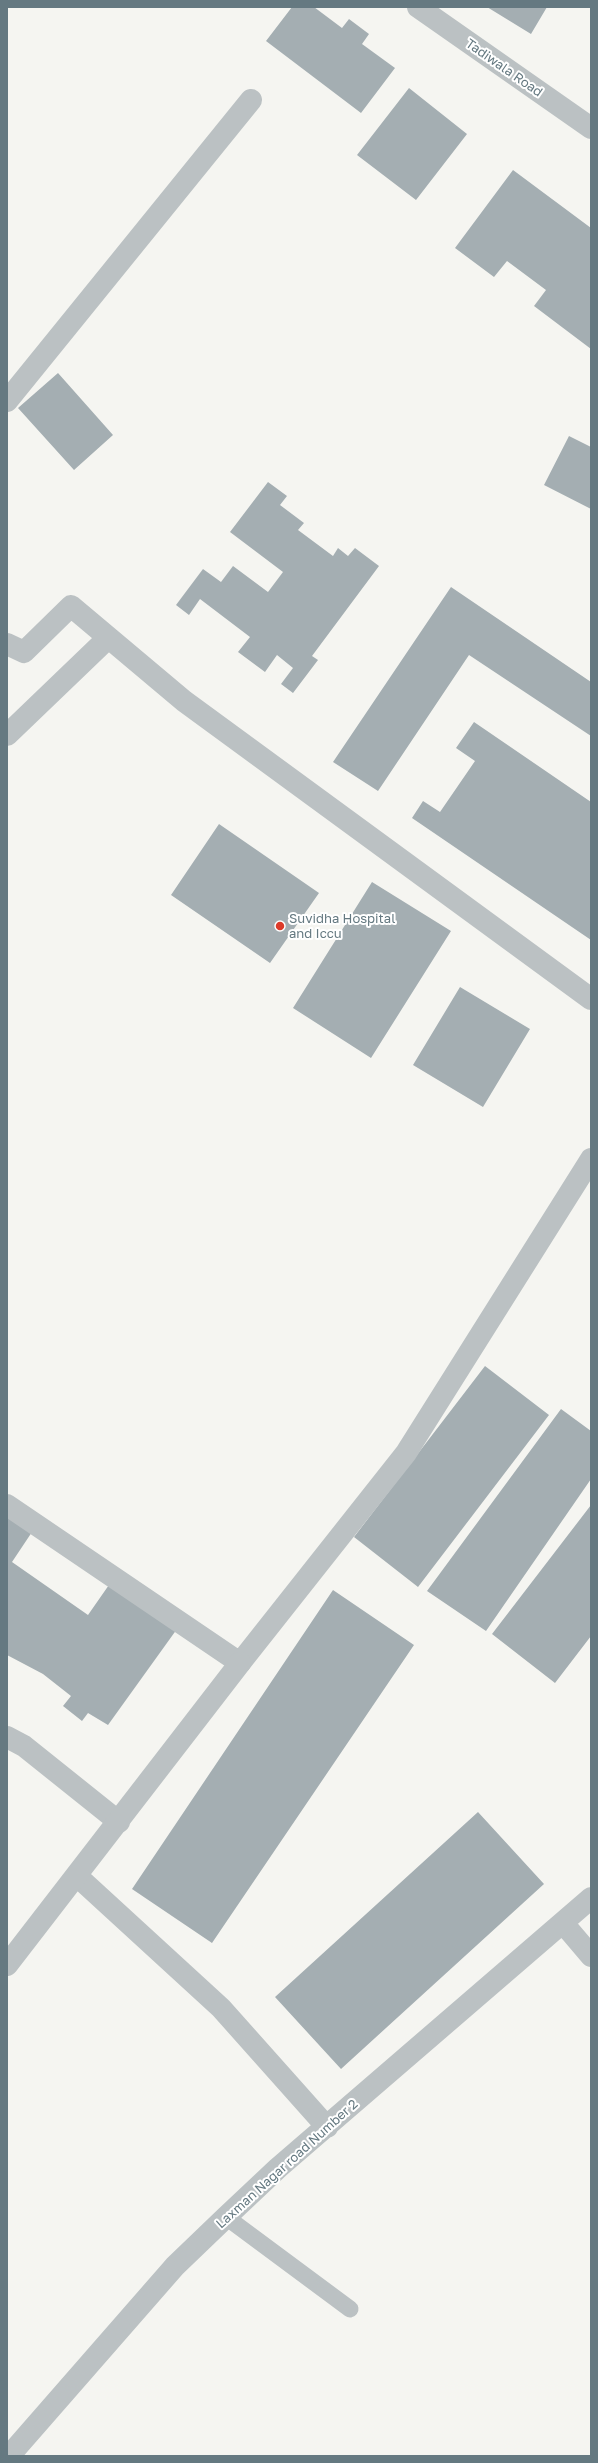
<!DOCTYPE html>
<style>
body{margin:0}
#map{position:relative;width:598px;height:2463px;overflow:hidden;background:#f5f5f1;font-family:"Golos Text",sans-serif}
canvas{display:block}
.frame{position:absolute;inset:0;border:8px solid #657981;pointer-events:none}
</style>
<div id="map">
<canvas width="598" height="2463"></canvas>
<div class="frame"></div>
</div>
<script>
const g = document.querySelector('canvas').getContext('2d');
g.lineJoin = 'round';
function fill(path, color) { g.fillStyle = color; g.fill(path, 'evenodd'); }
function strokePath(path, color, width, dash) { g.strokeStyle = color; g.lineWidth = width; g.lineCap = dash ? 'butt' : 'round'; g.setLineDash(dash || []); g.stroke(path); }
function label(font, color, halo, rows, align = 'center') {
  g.font = font + ' "Golos Text",sans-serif'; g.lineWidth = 4; g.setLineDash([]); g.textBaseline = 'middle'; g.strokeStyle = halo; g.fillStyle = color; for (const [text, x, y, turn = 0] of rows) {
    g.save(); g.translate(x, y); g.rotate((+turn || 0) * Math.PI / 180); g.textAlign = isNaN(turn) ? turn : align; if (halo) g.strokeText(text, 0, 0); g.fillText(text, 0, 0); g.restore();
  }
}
const building = new Path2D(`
 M 292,7 L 314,7 L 342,28 L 349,19 L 369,34 L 362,44 L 395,68 L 361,113 L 266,41 Z
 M 487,7 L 547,7 L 531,34 Z
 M 409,88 L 467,134 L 416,200 L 357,155 Z
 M 513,170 L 591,228 L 591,349 L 534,306 L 546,290 L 507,261 L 494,277 L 455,248 Z
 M 58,373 L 113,435 L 74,470 L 18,408 Z
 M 569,436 L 591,447 L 591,509 L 544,485 Z
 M 268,482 L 287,496 L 280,505 L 304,523 L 298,530 L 333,556 L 338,548 L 348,556 L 355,548 L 379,566 L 312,656 L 318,660 L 293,693 L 281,684 L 293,668 L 277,655 L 265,672 L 238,652 L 250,637 L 200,599 L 189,615 L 176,605 L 203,569 L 221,582 L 233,566 L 268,592 L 283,572 L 230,532 Z
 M 451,587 L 591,682 L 591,736 L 469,655 L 378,791 L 333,762 Z
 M 474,722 L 591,802 L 591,940 L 412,818 L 423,801 L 440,812 L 475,761 L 456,748 Z
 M 219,824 L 319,893 L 270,963 L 171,895 Z
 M 372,882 L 451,931 L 371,1058 L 293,1008 Z
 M 460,987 L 530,1029 L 483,1107 L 413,1065 Z
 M 485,1366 L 549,1415 L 418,1587 L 354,1537 Z
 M 561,1409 L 591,1431 L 591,1479 L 486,1631 L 427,1591 Z
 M 591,1505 L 591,1636 L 555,1683 L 492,1634 Z
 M 7,1514 L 32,1532 L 12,1562 L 88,1615 L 111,1582 L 177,1629 L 108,1725 L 88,1713 L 82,1721 L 63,1706 L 71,1696 L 43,1674 L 7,1655 Z
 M 333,1590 L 414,1645 L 212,1943 L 132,1889 Z
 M 478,1812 L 544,1884 L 341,2069 L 275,1997 Z`);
const service = new Path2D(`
 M 226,2217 L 350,2309`);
const minor = new Path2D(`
 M 418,7 L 591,128
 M 7,401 L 251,100
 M 7,644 L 24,652 L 71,606 L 184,701 L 591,999
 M 7,735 L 108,638
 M 7,1505 L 240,1663 L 406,1453 L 591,1159
 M 7,1737 L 24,1746 L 119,1822
 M 77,1876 L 221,2008 L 327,2127
 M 563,1923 L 591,1956
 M 9,2456 L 175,2266 L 226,2217 L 278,2168 L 591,1898`);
const tertiary = new Path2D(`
 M 7,1965 L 240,1663`);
const markers = [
 [280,926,5,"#dc3b2a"]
];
const streetNames = [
 ["Tadiwala Road",504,68,35],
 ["Laxman Nagar road Number 2",287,2164,-42]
];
const poiNames = [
 ["Suvidha Hospital",289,919],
 ["and Iccu",289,934]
];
fill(building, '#a4aeb2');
strokePath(service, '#bbc1c3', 17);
strokePath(minor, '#bbc1c3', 22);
strokePath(tertiary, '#bbc1c3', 22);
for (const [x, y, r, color] of markers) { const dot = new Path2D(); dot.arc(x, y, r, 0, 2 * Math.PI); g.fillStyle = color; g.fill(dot); strokePath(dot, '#fff', 1.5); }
label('13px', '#657981', '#fff', streetNames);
label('13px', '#657981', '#fff', poiNames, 'left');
</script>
